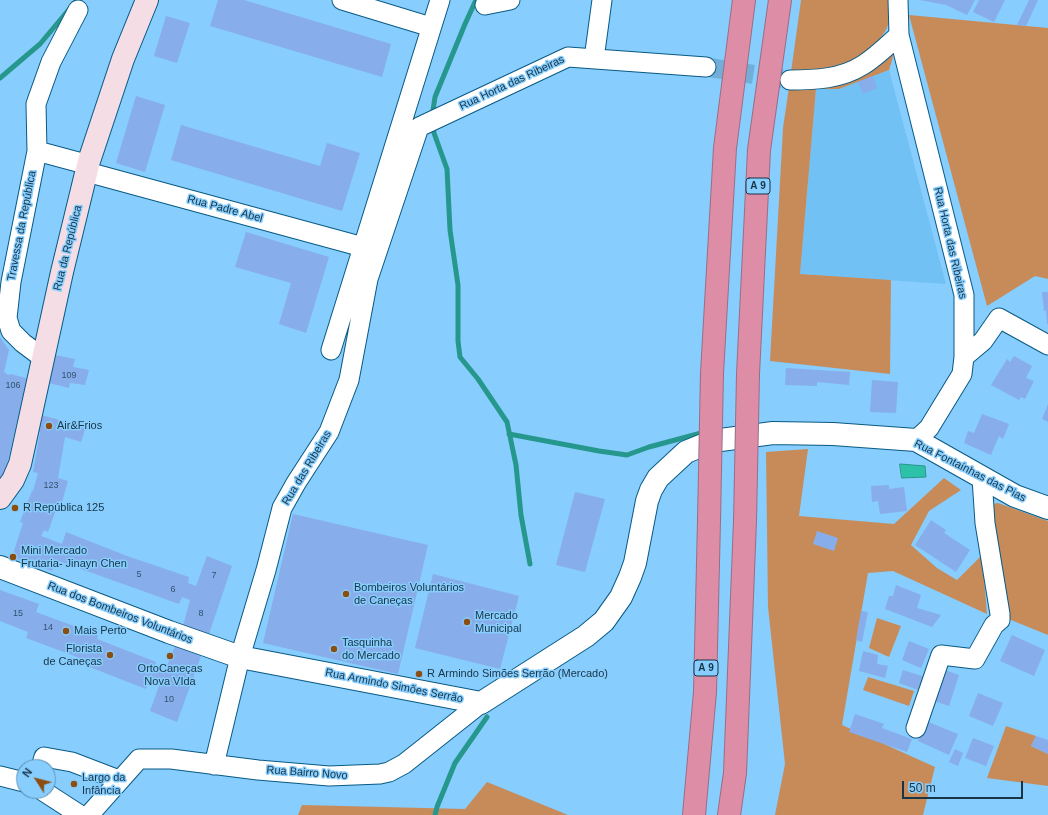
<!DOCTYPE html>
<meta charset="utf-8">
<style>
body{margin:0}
#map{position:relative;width:1048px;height:815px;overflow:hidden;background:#87cdfd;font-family:Helvetica,sans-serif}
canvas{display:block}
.north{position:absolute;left:16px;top:759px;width:40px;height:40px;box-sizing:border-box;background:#87cdfd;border:1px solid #5a90b4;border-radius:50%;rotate:306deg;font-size:11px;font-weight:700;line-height:16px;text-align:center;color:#173547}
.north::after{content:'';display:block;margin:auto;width:14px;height:18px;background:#8b4e10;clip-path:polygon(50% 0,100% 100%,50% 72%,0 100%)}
.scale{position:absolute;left:902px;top:781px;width:121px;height:18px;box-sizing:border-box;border:2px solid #173547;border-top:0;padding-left:5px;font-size:12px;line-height:14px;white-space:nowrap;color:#173547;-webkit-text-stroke:3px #87cdfd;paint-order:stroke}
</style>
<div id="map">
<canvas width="1048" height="815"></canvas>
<div class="north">N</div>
<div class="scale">50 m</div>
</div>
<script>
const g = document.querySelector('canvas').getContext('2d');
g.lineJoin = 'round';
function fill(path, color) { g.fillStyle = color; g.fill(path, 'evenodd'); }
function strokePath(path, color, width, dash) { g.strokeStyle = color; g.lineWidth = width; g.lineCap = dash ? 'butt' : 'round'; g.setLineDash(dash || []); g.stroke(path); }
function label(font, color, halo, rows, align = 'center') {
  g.font = font + ' Helvetica,sans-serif'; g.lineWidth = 3; g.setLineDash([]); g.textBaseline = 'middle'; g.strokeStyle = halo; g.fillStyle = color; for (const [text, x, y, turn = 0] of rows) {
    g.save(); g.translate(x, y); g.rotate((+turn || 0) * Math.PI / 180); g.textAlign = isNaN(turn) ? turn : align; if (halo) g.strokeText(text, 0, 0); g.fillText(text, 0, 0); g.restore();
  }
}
const built = new Path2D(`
 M 889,70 L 946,284 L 800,274 L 816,89 L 839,89 Z`);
const green = new Path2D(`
 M 801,0 L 888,0 C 889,7 890,15 889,21 C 887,37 860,61 845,66 C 829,72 807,72 791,72 Z
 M 909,15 L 1048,28 L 1048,279 L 1035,276 L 987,306 Z
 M 892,48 L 893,57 L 889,70 L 839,89 L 816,89 L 800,274 L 891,280 L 890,374 L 770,361 L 783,128 L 789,87 Z
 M 808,449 L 799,516 L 894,524 L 944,478 L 961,490 L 929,511 L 911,545 L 937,568 L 957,580 L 982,555 L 987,614 L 893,571 L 868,573 L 842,725 L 935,767 L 923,815 L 775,815 L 785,764 L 768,607 L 766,452 Z
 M 998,503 L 1048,521 L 1048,635 L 1006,618 L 993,504 Z
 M 877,618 L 901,626 L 889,657 L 869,648 Z
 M 868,677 L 914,691 L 909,706 L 863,690 Z
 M 1006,726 L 1036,736 L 1031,746 L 1048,754 L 1048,786 L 987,778 Z
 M 487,782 L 568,815 L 298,815 L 302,805 L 465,809 Z`);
const water = new Path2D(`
 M 900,464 L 925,466 L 926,477 L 902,478 Z`);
const stream = new Path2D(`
 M 0,78 L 40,44 L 77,0
 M 432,117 L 435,97 L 465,24 L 476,0
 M 433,125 L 434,133 L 447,169 L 450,230 L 458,285 L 458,341 L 460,357 L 478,379 L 507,422 L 516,465 L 521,515 L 530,564
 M 509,434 L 599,451 L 627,455 L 649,447 L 705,432
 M 435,815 L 437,807 L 455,763 L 487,717`);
const building = new Path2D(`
 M 218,0 L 244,0 L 391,44 L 382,77 L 210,26 Z
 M 920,0 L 975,0 L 967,15 L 946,5 Z
 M 979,0 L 1005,0 L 994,22 L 973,12 Z
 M 1029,0 L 1038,0 L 1026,26 L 1017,25 Z
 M 166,16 L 190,23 L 177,63 L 154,56 Z
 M 873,76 L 877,88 L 863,94 L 858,82 Z
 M 136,96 L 165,105 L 145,172 L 116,163 Z
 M 181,125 L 320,166 L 327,143 L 360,153 L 342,211 L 171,160 Z
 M 246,232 L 329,257 L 306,333 L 279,324 L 291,283 L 235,267 Z
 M 1042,292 L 1048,292 L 1048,324 L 1047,324 L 1046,311 L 1044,311 Z
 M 0,337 L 9,350 L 4,372 L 8,375 L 11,374 L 29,379 L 16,425 L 11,448 L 5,472 L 0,478 Z
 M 55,355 L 75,359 L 73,367 L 89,370 L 85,385 L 70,383 L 69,388 L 49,383 Z
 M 1014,356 L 1032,366 L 1026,378 L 1034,381 L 1025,399 L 1021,397 L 1019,400 L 991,385 L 1007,359 L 1010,362 Z
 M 786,368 L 850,372 L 849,385 L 817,382 L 817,386 L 785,385 Z
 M 872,380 L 898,382 L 896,413 L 870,412 Z
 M 1048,404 L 1048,422 L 1042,419 Z
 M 982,414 L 1009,424 L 1003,439 L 999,436 L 991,455 L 964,443 L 968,431 L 974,433 Z
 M 41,415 L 86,427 L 81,442 L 65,437 L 58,478 L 68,481 L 62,502 L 59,501 L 48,532 L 44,530 L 41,536 L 62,544 L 66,532 L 127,556 L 189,577 L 188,583 L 196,586 L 207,556 L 232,566 L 209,634 L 183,626 L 190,600 L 182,597 L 179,604 L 56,560 L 52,571 L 12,557 L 23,523 L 20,522 L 32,491 L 33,491 L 38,473 L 33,472 L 40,432 L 37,431 Z
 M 889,485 L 889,489 L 904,487 L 907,511 L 880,514 L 878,501 L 872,502 L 871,486 Z
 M 575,492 L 605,499 L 585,572 L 556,565 Z
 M 293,514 L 428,545 L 398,674 L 263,643 Z
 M 931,520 L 946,530 L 944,533 L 970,550 L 956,572 L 915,545 Z
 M 817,531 L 838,538 L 834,551 L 813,544 Z
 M 433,574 L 519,596 L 500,669 L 415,648 Z
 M 896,585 L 921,595 L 917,608 L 941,615 L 932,627 L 885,609 L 889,596 L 893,596 Z
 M 0,590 L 39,604 L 36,612 L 98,635 L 97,639 L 156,662 L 154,669 L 164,673 L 175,646 L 201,656 L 177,722 L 150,711 L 159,686 L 149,682 L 146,689 L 87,666 L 88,661 L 26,638 L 28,632 L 0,621 Z
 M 861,611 L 868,612 L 862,642 L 856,640 Z
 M 1012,635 L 1045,650 L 1034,676 L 1000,661 Z
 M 909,641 L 929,649 L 921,668 L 902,660 Z
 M 863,651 L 878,655 L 877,664 L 888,666 L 885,678 L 859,671 Z
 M 939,668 L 959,675 L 949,706 L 929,699 Z
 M 903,670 L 925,677 L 921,691 L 899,683 Z
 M 978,693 L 1003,703 L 993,726 L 969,716 Z
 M 855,714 L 884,724 L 882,728 L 912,739 L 907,752 L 849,732 Z
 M 926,721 L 958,734 L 949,755 L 918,741 Z
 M 1036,736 L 1048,740 L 1048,754 L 1031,746 Z
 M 973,738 L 994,746 L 986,766 L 965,758 Z
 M 955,749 L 963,753 L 958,766 L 949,762 Z`);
const minorTunnel = new Path2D(`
 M 706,67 L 790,80`);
const minor = new Path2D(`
 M 342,0 L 431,27
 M 898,0 L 899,35 L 964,295 L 964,357 L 962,374 L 929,428 L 916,440
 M 485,5 L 510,0
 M 78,10 L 51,62 L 36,104 L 37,151 L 89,165
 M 594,59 L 602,0
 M 790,80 C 815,80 841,79 863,65 C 876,57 888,45 899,35
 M 37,151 L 11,282 L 7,318 L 11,331 L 23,343 L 43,358
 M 87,172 L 363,247
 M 331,350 L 440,0
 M 964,357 L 983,341 L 999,318 L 1048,345
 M 916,728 L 941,655 L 975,659 L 994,625 L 1000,620 L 1000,614 L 985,523 L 982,478
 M 214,765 L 240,657 L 266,570 L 282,508 L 296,483 L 329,432 L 349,380 L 368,279 L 419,127 L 568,57 L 706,67
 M 41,767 L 44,757 L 72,762 L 119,780
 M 0,776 L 24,782
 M 43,791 L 80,815
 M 89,815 L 139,759 L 171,759 L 258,770 L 329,776 L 380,774 L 389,772 L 404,764 L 481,703`);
const tertiary = new Path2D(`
 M 0,567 L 169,632 L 240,657 L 481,703 L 586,636 L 604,621 L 621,597 L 630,577 L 635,563 L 647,501 L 651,490 L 658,478 L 686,452 L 713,441 L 773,433 L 833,434 L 916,440 L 1015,496 L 1048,508`);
const secondary = new Path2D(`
 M 0,498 L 13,480 L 20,464 L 62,272 L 89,161 L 123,59 L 147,0`);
const motorway = new Path2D(`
 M 712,373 L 725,148 L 744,0
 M 748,374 L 759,150 L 780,0
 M 694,815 L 705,692 L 709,520
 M 729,815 L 735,773 L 745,521`);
const motorwayBridge = new Path2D(`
 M 709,520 L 712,373
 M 745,521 L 748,374`);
const markers = [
 [49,426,4,"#8b4e10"],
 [15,508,4,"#8b4e10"],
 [13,557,4,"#8b4e10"],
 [346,594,4,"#8b4e10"],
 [467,622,4,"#8b4e10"],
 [66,631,4,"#8b4e10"],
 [334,649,4,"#8b4e10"],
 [110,655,4,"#8b4e10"],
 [170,656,4,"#8b4e10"],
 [419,674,4,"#8b4e10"],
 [74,784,4,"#8b4e10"]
];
const numberNames = [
 ["109",69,376],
 ["106",13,386],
 ["123",51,486],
 ["5",139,575],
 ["7",214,576],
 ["6",173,590],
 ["15",18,614],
 ["8",201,614],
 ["14",48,628],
 ["10",169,700]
];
const shields = [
 [758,186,24],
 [706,668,24]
];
const shieldNames = [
 ["A 9",758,186],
 ["A 9",706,668]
];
const streetNames = [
 ["Rua Horta das Ribeiras",512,83,-25],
 ["Rua Padre Abel",225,209,15],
 ["Travessa da República",22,226,-79],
 ["Rua Horta das Ribeiras",950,243,77],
 ["Rua da República",68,248,-76],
 ["Rua das Ribeiras",307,468,-59],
 ["Rua Fontaínhas das Pias",970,471,27],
 ["Rua dos Bombeiros Voluntários",120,613,21],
 ["Rua Armindo Simões Serrão",394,686,11],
 ["Rua Bairro Novo",307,773,4]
];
const poiNames = [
 ["Air&Frios",57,426],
 ["R República 125",23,508],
 ["Mini Mercado",21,551],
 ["Frutaria- Jinayn Chen",21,564],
 ["Bombeiros Voluntários",354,588],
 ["de Caneças",354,601],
 ["Mercado",475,616],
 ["Municipal",475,629],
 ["Mais Perto",74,631],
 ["Tasquinha",342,643],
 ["do Mercado",342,656],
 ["Florista",102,649,"right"],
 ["de Caneças",102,662,"right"],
 ["OrtoCaneças",170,669,"center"],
 ["Nova VIda",170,682,"center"],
 ["R Armindo Simões Serrão (Mercado)",427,674],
 ["Largo da",82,778],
 ["Infância",82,791]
];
fill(built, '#72c1f5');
fill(green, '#c78b5a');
fill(water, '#2dc1a9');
strokePath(water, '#26978c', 1);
strokePath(stream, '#26978c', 5);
fill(building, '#87adea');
strokePath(minorTunnel, '#71afd9', 19, [19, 10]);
strokePath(minor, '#085a84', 21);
strokePath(tertiary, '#085a84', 24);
strokePath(secondary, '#085a84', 24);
strokePath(motorway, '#986e85', 24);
strokePath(minor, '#fff', 19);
strokePath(tertiary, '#fff', 22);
strokePath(secondary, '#f5dde5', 22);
strokePath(motorway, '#de8da7', 22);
strokePath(motorwayBridge, '#986e85', 24, []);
strokePath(motorwayBridge, '#de8da7', 22);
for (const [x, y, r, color] of markers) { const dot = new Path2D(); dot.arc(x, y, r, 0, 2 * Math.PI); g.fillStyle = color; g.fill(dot); strokePath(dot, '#87cdfd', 1.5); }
label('9px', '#335370', null, numberNames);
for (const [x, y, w] of shields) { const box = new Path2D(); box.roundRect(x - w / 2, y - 8, w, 16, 3); g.fillStyle = '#87cdfd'; g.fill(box); strokePath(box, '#173547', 1); }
label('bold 10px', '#173547', null, shieldNames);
label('11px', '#173547', '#87cdfd', streetNames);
label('11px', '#173547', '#87cdfd', poiNames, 'left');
</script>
